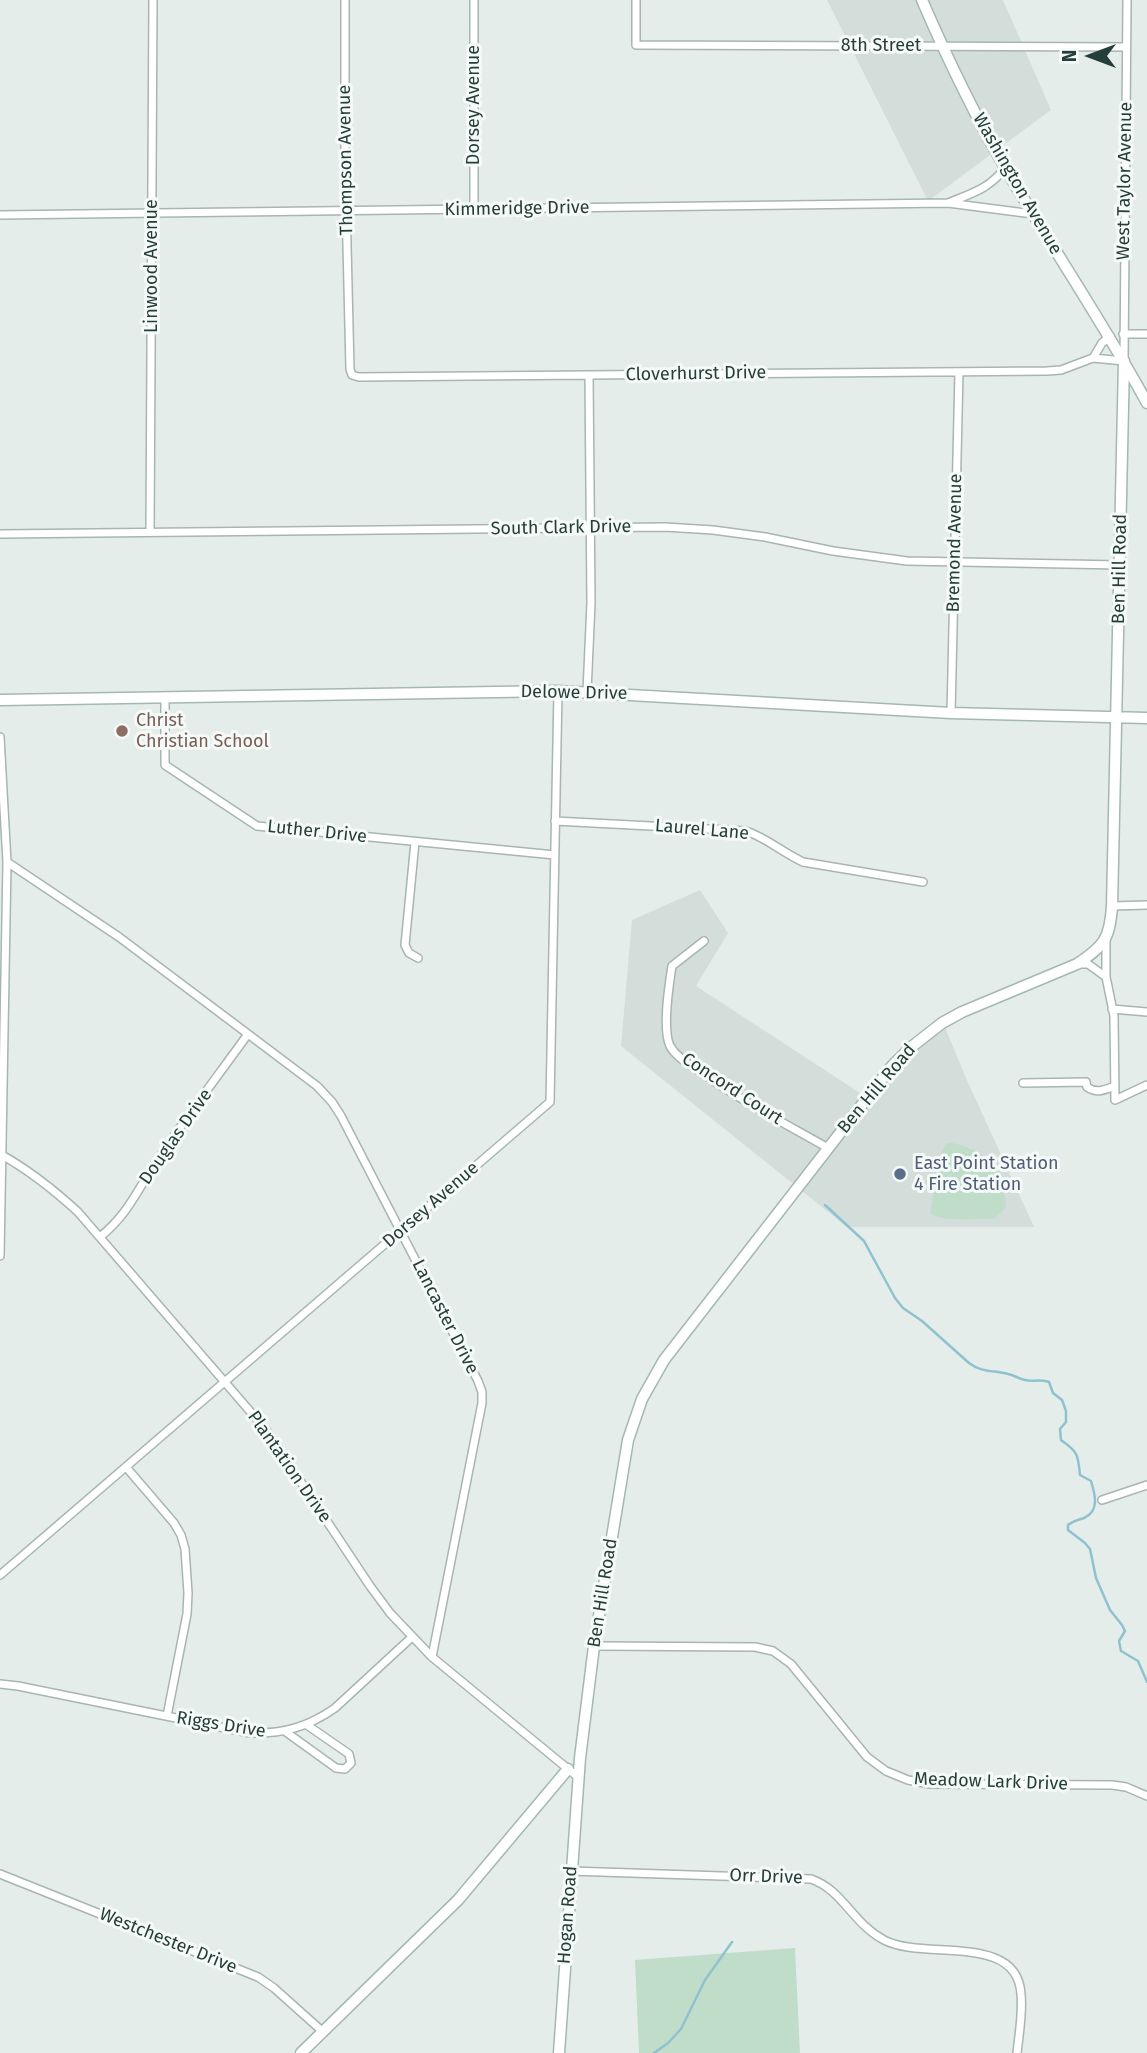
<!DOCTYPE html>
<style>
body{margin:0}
#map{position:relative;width:1147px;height:2053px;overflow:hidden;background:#e5edea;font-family:"Fira Sans",sans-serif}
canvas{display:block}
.north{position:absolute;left:1056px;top:21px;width:70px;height:70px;-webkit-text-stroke:5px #f5faf8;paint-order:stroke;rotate:270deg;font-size:19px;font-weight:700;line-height:28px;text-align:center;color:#253e39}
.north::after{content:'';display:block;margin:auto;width:24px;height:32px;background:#253e39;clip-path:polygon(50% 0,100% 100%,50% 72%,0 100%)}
</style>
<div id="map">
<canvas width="1147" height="2053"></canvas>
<div class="north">N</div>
</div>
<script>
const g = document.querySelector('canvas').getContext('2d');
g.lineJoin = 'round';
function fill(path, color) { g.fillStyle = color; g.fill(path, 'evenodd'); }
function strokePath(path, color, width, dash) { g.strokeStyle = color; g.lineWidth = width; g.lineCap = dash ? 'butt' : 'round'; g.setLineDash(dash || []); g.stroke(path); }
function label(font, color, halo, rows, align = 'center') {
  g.font = font + ' "Fira Sans",sans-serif'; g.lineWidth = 6; g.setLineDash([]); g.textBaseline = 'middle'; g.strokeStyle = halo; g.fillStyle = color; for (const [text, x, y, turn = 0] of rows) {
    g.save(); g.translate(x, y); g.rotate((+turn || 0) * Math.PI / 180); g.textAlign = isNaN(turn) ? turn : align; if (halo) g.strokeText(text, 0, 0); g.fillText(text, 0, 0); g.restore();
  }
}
const built = new Path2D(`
 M 827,0 L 1003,0 L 1051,110 L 928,201 Z
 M 700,890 L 728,933 L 696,986 L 863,1095 L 895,1056 L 942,1020 L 966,1078 L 1034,1227 L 847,1227 L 621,1046 L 632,920 Z`);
const green = new Path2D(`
 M 952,1143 C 965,1145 989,1156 997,1168 C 1003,1179 1005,1196 1006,1208 L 994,1219 C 978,1218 943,1223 930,1213 L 941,1153 L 946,1144 Z
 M 795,1948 L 800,2053 L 639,2053 L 635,1960 Z`);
const stream = new Path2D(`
 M 825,1205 L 864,1241 L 895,1298 L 903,1308 L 922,1321 L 969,1363 C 982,1373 994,1370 1008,1374 C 1014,1375 1019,1379 1025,1380 C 1033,1382 1040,1379 1049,1382 L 1053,1393 L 1062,1400 L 1066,1411 L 1066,1422 L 1060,1429 L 1061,1440 C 1078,1452 1078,1454 1080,1475 L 1091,1481 C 1095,1494 1100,1511 1084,1518 C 1078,1520 1073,1521 1068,1525 L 1068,1530 L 1085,1543 L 1090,1549 L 1096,1578 L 1110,1610 L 1122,1625 L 1125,1631 L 1119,1641 L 1121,1651 L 1138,1661 L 1147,1682
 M 654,2053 L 668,2043 L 681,2029 L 705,1980 L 732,1942`);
const street = new Path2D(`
 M 345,0 L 345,162 L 350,369 L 352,375 L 359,377 L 1047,371 L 1061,370 L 1093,358 L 1124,361 L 1127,0
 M 474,0 L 474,209
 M 636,0 L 636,45 L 1126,47
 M 948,203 C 972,193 989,189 1005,168
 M 0,215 L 948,203 L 1033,214
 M 1123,334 L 1147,334
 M 1093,358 L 1102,343 L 1110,336
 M 150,532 L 153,0
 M 0,534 L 665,527 L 713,530 L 765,537 L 833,551 L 907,561 L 1120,565
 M 587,692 L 591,603 L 589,375
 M 165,698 L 165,765 L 257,826 L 555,855
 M 951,713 L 959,372
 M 0,737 L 7,862 L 0,1256
 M 555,821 L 746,831 C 767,838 783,853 803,862 L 923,882
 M 415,842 L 405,945 L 409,953 L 418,958
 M 7,862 L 119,937 L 248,1034 L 317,1086 L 332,1102 L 341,1116 L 478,1381 L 482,1392 L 482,1403 L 432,1657
 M 1112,906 L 1147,905
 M 704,941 L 672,966 C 669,985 662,1029 670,1046 C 676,1057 689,1064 699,1071 C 740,1100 784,1123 828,1148
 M 1078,964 L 1088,964 L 1106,977 L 1106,940
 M 1106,977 L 1114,1016 L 1115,1100 L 1147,1085
 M 1112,1009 L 1147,1012
 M 1023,1083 L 1086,1082 L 1087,1087 C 1097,1094 1104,1090 1115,1086
 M 0,1154 C 29,1170 54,1190 78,1212 L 267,1431 L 370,1586 L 390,1613 L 432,1657 L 579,1778
 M 100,1237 C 127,1215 136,1193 154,1165 C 184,1120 217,1077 248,1034
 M 126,1467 L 174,1523 L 181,1535 L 185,1549 L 188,1593 L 187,1614 L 167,1716
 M 1102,1500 L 1147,1485
 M 0,1575 L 550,1102 L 558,691
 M 594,1646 L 755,1647 L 773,1651 L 791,1664 L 867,1757 L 886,1771 L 908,1780 L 930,1784 L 1112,1785 L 1126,1787 L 1147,1796
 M 0,1684 L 18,1686 L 250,1733 C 283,1734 308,1727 335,1708 L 412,1637
 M 286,1732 L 336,1768 L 345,1769 L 351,1763 L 349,1754 L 307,1725
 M 571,1871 L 811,1879 C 843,1890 852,1923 884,1940 C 924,1961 1017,1932 1021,1994 C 1023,2013 1019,2034 1017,2053
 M 0,1874 L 258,1977 L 274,1988 L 322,2031`);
const secondary = new Path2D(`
 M 922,0 C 947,58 975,116 1007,171 C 1053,249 1104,324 1147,403
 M 0,700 L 558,691 L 951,713 L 1147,718
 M 301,2053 L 458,1900 L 568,1769
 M 559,2053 L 580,1758 L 594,1646 L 628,1440 L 642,1399 L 664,1360 L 892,1066 L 910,1048 L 942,1023 L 962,1012 L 1077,964 C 1104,946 1110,939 1112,906 L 1124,361`);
const markers = [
 [122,731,7,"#8d6e63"],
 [900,1174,7,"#5c6f8a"]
];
const streetNames = [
 ["8th Street",881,46],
 ["Dorsey Avenue",474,105,-90],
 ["Thompson Avenue",346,160,-91],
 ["West Taylor Avenue",1125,181,-89],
 ["Washington Avenue",1017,184,60],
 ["Kimmeridge Drive",517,209,-1],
 ["Linwood Avenue",152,266,-90],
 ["Cloverhurst Drive",696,374,-1],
 ["South Clark Drive",561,528,-1],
 ["Bremond Avenue",955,543,-89],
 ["Ben Hill Road",1120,569,-89],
 ["Delowe Drive",574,693,1],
 ["Laurel Lane",702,830,5],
 ["Luther Drive",317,832,6],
 ["Concord Court",732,1089,33],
 ["Ben Hill Road",877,1089,-50],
 ["Douglas Drive",176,1137,-55],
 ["Dorsey Avenue",431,1205,-41],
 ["Lancaster Drive",445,1317,63],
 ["Plantation Drive",289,1467,55],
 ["Ben Hill Road",603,1593,-81],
 ["Riggs Drive",221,1725,9],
 ["Meadow Lark Drive",991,1782,2],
 ["Orr Drive",766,1877,2],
 ["Hogan Road",568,1915,-86],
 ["Westchester Drive",168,1941,22]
];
const educationNames = [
 ["Christ",136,721],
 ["Christian School",136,742]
];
const serviceNames = [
 ["East Point Station",914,1164],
 ["4 Fire Station",914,1185]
];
fill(built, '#d3ddd9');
fill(green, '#bfddc9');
strokePath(stream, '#90c1cf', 2.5);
strokePath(street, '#a8b5b1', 10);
strokePath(secondary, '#a4b8b2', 13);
strokePath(street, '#fff', 7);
strokePath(secondary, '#fff', 10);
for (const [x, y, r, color] of markers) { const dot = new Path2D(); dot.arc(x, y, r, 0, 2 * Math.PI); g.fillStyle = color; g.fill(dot); strokePath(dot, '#f5faf8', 2.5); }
label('18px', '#253e39', '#f5faf8', streetNames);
label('18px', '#785e54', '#f5faf8', educationNames, 'left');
label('18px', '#4e5e75', '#f5faf8', serviceNames, 'left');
</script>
